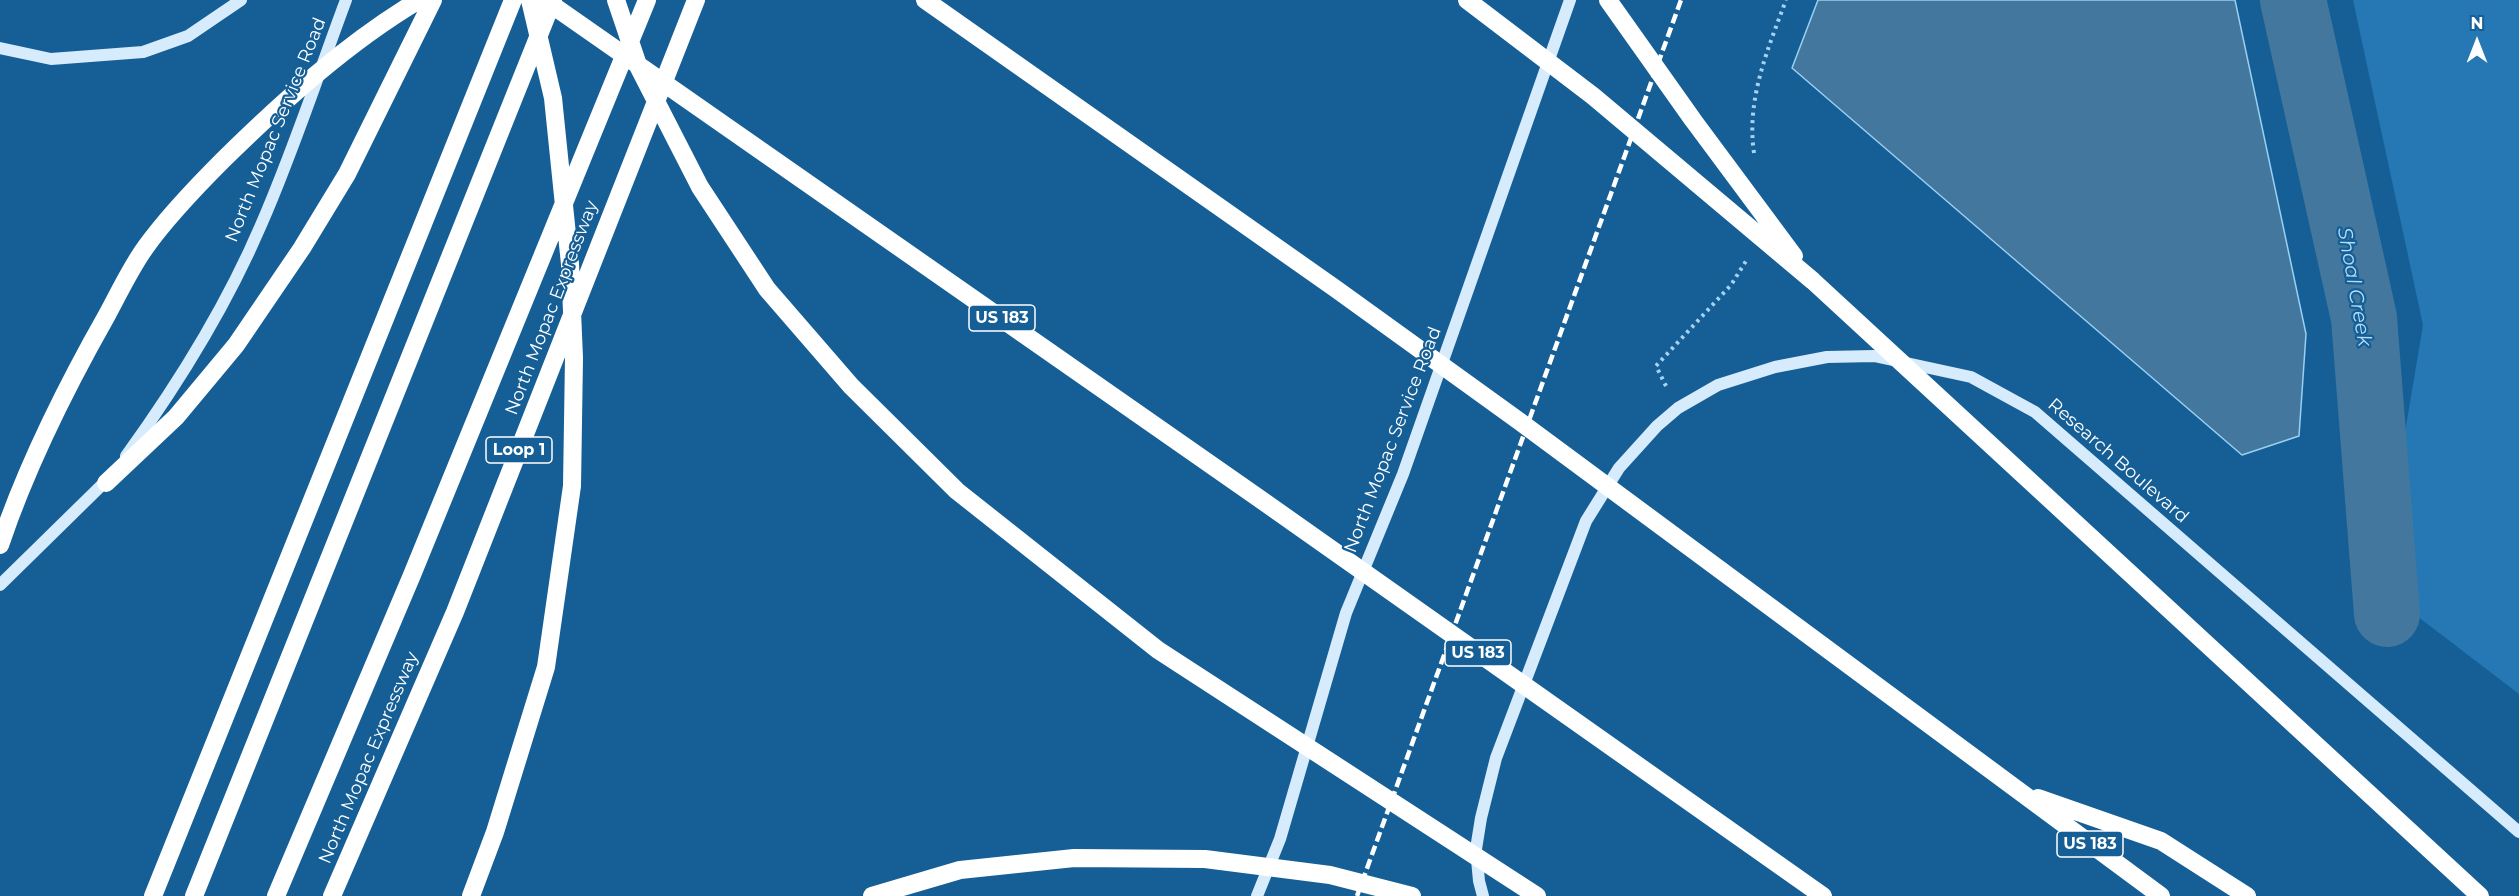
<!DOCTYPE html>
<style>
body{margin:0}
#map{position:relative;width:2519px;height:896px;overflow:hidden;background:#155f96;font-family:Montserrat,sans-serif}
canvas{display:block}
.north{position:absolute;left:2447px;top:12px;width:60px;height:60px;-webkit-text-stroke:4px #155f96;paint-order:stroke;rotate:0deg;font-size:16px;font-weight:700;line-height:24px;text-align:center;color:#fff}
.north::after{content:'';display:block;margin:auto;width:21px;height:27px;background:#fff;clip-path:polygon(50% 0,100% 100%,50% 72%,0 100%)}
</style>
<div id="map">
<canvas width="2519" height="896"></canvas>
<div class="north">N</div>
</div>
<script>
const g = document.querySelector('canvas').getContext('2d');
g.lineJoin = 'round';
function fill(path, color) { g.fillStyle = color; g.fill(path, 'evenodd'); }
function strokePath(path, color, width, dash) { g.strokeStyle = color; g.lineWidth = width; g.lineCap = dash ? 'butt' : 'round'; g.setLineDash(dash || []); g.stroke(path); }
function label(font, color, halo, rows, align = 'center') {
  g.font = font + ' Montserrat,sans-serif'; g.lineWidth = 4.5; g.setLineDash([]); g.textBaseline = 'middle'; g.strokeStyle = halo; g.fillStyle = color; for (const [text, x, y, turn = 0] of rows) {
    g.save(); g.translate(x, y); g.rotate((+turn || 0) * Math.PI / 180); g.textAlign = isNaN(turn) ? turn : align; if (halo) g.strokeText(text, 0, 0); g.fillText(text, 0, 0); g.restore();
  }
}
const green = new Path2D(`
 M 2353,0 L 2519,0 L 2519,694 L 2379,587 L 2423,325 Z`);
const water = new Path2D(`
 M 1818,0 L 2235,0 L 2306,334 L 2299,436 L 2242,455 L 1792,68 Z`);
const river = new Path2D(`
 M 2293,0 L 2364,318 L 2387,614`);
const path = new Path2D(`
 M 1754,153 C 1746,99 1768,49 1786,0
 M 1666,386 L 1656,366 L 1731,285 L 1746,261`);
const secondary = new Path2D(`
 M 0,48 L 51,59 L 143,52 L 188,36 L 241,0
 M 126,456 C 178,384 226,307 261,225 C 293,152 318,75 346,0
 M 0,585 L 110,477
 M 1257,896 L 1280,839 L 1346,613 L 1403,474 L 1570,0
 M 1483,896 L 1479,881 L 1476,849 L 1481,818 L 1496,758 L 1586,521 L 1619,468 L 1657,426 L 1678,408 L 1718,385 L 1775,367 L 1827,357 L 1874,356 L 1971,377 L 2035,412 L 2519,832`);
const motorway = new Path2D(`
 M 545,0 L 1260,499 L 1823,896
 M 616,0 L 639,68 L 700,187 L 767,289 L 851,386 L 957,491 L 1158,650 L 1537,896
 M 925,0 L 1336,289 L 1519,421 L 2161,896
 M 1467,0 L 1593,96 L 1813,281 L 2480,896
 M 1608,0 L 1693,120 L 1794,256
 M 106,483 L 176,417 L 236,345 L 302,248 L 347,174 L 433,0
 M 0,545 C 27,465 65,389 107,315 C 119,293 130,269 145,248 C 167,217 196,187 223,160 C 282,102 347,43 419,0
 M 2038,798 L 2161,841 L 2247,896
 M 153,896 L 513,0
 M 194,896 L 553,0
 M 276,896 L 412,575 L 647,0
 M 332,896 L 455,612 L 696,0
 M 471,896 L 495,832 L 546,667 L 572,486 L 574,358 L 570,264 L 553,98 L 530,0
 M 872,896 L 960,870 L 1074,858 L 1205,859 L 1330,875 L 1412,896`);
const rail = new Path2D(`
 M 1357,896 L 1681,0`);
const shields = [
 [1002,318,66],
 [519,450,66],
 [1478,653,66],
 [2090,844,66]
];
const shieldNames = [
 ["US 183",1002,318],
 ["Loop 1",519,450],
 ["US 183",1478,653],
 ["US 183",2090,844]
];
const streetNames = [
 ["North Mopac Service Road",276,130,-68],
 ["North Mopac Expressway",552,308,-69],
 ["North Mopac Service Road",1393,440,-69],
 ["Research Boulevard",2118,461,41],
 ["North Mopac Expressway",369,758,-67]
];
const waterNames = [
 ["Shoal Creek",2354,287,80]
];
fill(green, '#2578b3');
fill(water, '#43779e');
strokePath(water, '#99d0f4', 1.5);
strokePath(river, '#43779e', 66);
strokePath(path, '#a7d3f2', 4, [3, 4.5]);
strokePath(secondary, '#d6ebfc', 12);
strokePath(motorway, '#fff', 18);
strokePath(rail, '#fff', 4.5, [10, 4.5]);
for (const [x, y, w] of shields) { const box = new Path2D(); box.roundRect(x - w / 2, y - 13, w, 26, 4.5); g.fillStyle = '#155f96'; g.fill(box); strokePath(box, '#fff', 1.5); }
label('bold 16px', '#fff', null, shieldNames);
label('18px', '#fff', '#155f96', streetNames);
label('italic 20px', '#b3dcf8', '#155f96', waterNames);
</script>
